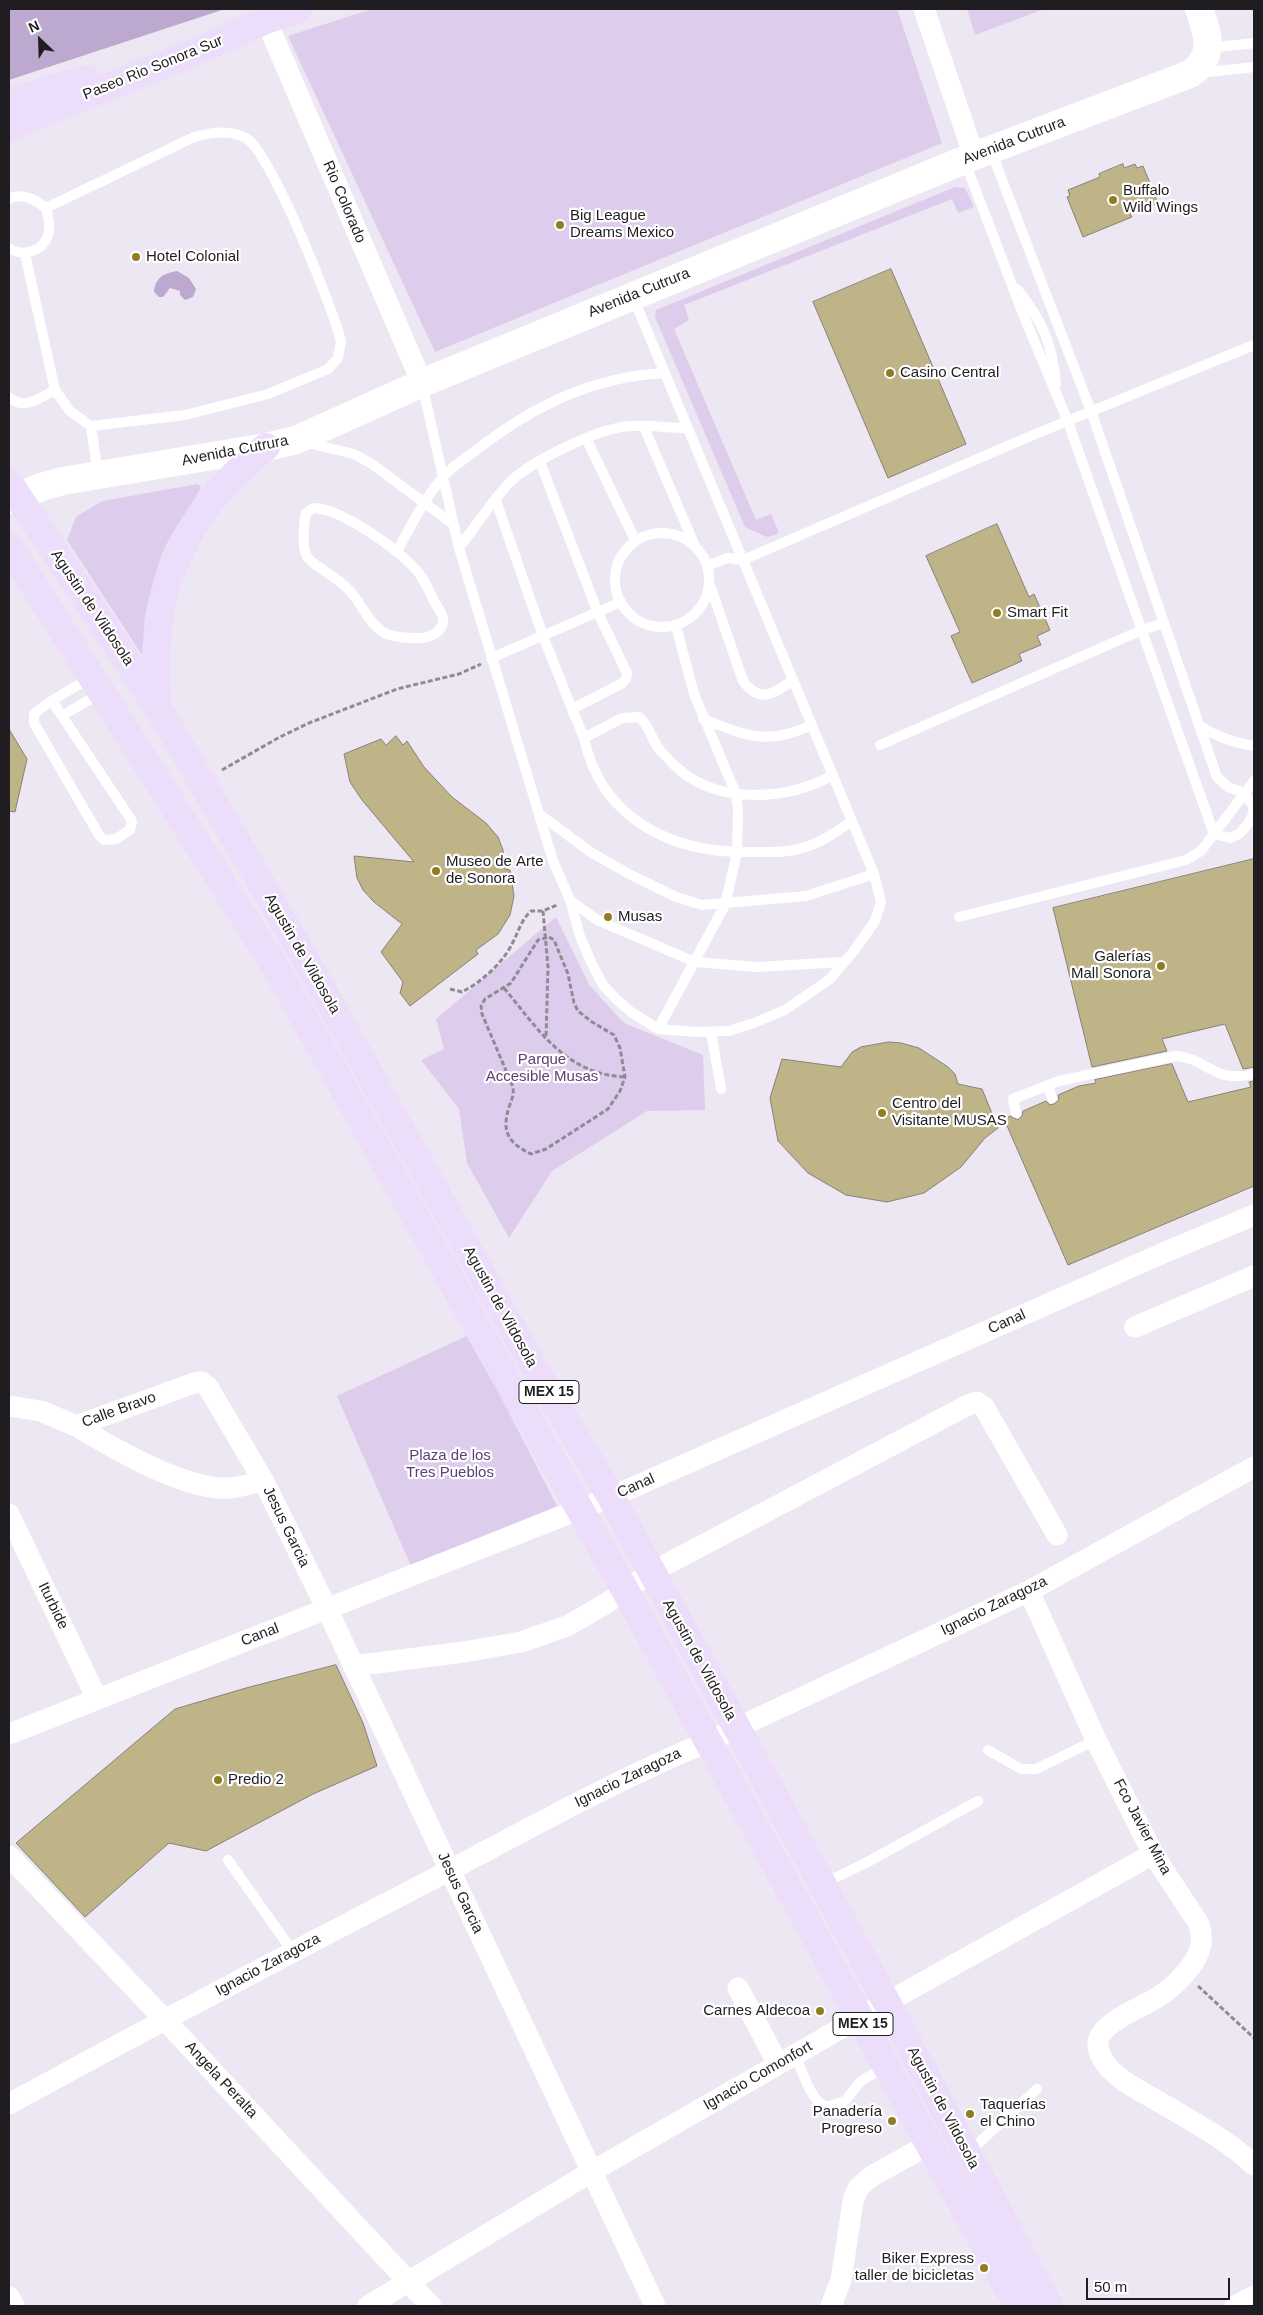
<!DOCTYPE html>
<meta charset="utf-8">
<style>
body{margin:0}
#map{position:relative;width:1263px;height:2315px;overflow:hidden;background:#ede7f3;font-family:Helvetica,sans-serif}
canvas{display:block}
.frame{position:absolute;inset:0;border:10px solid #1f1d21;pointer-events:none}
.north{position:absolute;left:15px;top:15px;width:50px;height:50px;-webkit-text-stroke:4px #fff;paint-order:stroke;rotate:336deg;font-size:14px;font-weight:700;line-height:20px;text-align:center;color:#1f1d21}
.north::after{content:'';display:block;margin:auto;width:18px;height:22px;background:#1f1d21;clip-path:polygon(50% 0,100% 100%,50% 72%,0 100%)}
.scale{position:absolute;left:1086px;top:2278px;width:144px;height:22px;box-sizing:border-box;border:2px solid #1f1d21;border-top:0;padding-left:6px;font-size:15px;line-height:18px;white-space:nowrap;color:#1f1d21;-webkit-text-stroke:4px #fff;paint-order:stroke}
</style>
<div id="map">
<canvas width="1263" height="2315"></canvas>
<div class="frame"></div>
<div class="north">N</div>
<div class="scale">50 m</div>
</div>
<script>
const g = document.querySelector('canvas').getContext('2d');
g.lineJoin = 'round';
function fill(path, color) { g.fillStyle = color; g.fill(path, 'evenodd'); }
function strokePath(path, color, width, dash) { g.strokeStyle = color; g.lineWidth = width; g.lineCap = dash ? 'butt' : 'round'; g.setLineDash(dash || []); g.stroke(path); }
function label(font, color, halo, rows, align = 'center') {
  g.font = font + ' Helvetica,sans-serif'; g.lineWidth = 4.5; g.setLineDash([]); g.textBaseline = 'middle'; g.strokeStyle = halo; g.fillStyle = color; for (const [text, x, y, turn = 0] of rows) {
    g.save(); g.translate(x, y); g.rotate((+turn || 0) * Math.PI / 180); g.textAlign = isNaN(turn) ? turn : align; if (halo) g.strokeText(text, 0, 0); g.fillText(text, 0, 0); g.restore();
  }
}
const green = new Path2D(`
 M 372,9 L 897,9 L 942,143 L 435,352 L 288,36 Z
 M 967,9 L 1044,9 L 975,35 Z
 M 955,187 L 965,188 L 974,207 L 958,213 L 952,199 L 684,305 L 689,320 L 674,329 L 756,520 L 771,514 L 778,530 L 777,534 L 767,537 L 745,527 L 655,317 L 656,310 Z
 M 198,484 L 201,488 C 189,510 173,529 163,552 C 150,585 146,620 142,655 L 67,540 L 76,517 L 102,501 Z
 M 556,917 L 590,986 L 624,1023 L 703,1055 L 705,1110 L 647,1111 L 552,1171 L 509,1238 L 467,1163 L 459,1109 L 421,1060 L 444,1049 L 436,1019 Z
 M 469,1335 L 557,1506 L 411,1566 L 337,1396 Z`);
const water = new Path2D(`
 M 9,9 L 225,9 L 9,80 Z
 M 177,271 L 189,278 L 196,289 L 193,297 L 185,300 L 180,295 L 180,291 L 170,288 L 163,297 L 159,297 L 154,292 C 155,278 164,273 177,271 Z`);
const building = new Path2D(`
 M 1123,164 L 1124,168 L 1135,164 L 1137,168 L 1143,166 L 1158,203 L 1130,214 L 1132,217 L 1083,237 L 1067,197 L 1070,196 L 1068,190 L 1100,177 L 1099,174 Z
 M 891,269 L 966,444 L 888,478 L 813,302 Z
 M 997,524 L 1029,597 L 1034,594 L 1050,630 L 1037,636 L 1041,645 L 1019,654 L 1022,661 L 972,683 L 951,636 L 960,632 L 926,556 Z
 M 9,729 L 27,759 L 15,812 L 9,811 Z
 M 396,736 L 403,745 L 407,741 L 424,767 L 452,797 L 486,823 L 498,837 L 503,850 L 505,869 L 510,870 L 514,896 L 510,915 L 498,934 L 476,950 L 478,954 L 410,1006 L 400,993 L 403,982 L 381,952 L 402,924 L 374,902 L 363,890 L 357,878 L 354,856 L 414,862 L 362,800 L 350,782 L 344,754 L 381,739 L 386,745 Z
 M 1254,859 L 1254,1067 L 1243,1069 L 1225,1024 L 1162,1039 L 1167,1051 L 1092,1067 L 1053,908 Z
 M 889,1042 L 901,1043 L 919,1048 L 948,1067 L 955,1074 L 958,1084 L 982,1089 L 998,1128 L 985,1138 L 961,1167 L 924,1193 L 887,1202 L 846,1195 L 808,1173 L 778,1141 L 770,1098 L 782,1059 L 841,1067 L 852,1052 L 861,1047 Z
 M 1172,1064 L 1188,1102 L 1251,1087 L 1249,1082 L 1254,1081 L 1254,1186 L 1068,1265 L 1004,1119 L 1010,1116 L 1018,1120 L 1022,1116 L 1023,1111 L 1046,1101 L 1050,1105 L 1054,1104 L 1059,1100 L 1058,1095 L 1079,1086 L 1096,1083 L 1095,1080 Z
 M 336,1665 L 363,1723 L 377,1766 L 313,1794 L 206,1851 L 169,1843 L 85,1917 L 16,1843 L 175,1709 L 246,1688 Z`);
const path = new Path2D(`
 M 222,770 L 278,738 L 309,723 L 397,689 L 459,674 L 481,664
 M 543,911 L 548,967 L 546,1038
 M 549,937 L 554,940 L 568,974 L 574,1003 L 578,1011 L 592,1022 L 614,1035 L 620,1048 L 625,1077 L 620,1091 L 608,1109 L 546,1149 L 531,1154 C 509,1143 501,1133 509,1107 C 512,1099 514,1095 513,1087 L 482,1014 L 481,1006 L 485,999 L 511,983 L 538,940 Z
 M 504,988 C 539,1030 565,1074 625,1077
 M 450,989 L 462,992 C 481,982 502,964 512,944 C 518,933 521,920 531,911 L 543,911 L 557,905
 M 1198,1986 L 1254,2038`);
const lane = new Path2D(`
 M 1208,48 L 1254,43
 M 1199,73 L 1254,67
 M 991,151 L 1091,411 L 1217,777 L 1228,787 L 1244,793 L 1252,804 L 1254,811 L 1249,823 L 1239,834 L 1230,838 L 1214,834
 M 965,162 L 1023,314 L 1068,422 L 1214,834
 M 9,199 C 21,192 36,200 46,208 C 48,215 50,223 49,231 C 46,251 23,258 9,248
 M 46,208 L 194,137 C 211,132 230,129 246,138 C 272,155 332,306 341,341 L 338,358 L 328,369 L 268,394 L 185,415 L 91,426
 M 25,254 L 55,390 L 70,411 L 91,426 L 98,475
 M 1017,289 C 1042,320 1053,345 1056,385
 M 422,384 L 459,548 L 553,861 L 570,900 L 580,936 L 591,962 L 603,985 L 616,999 L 631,1012 L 658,1029 L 696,1032 L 729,1031 L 754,1023 L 785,1010 L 830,979 L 853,952 L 875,921 L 881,902 L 874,874 L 633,297
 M 9,397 C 23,411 40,398 55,390
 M 644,427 L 695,546
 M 586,438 L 635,540
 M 304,442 L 354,454 L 372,464 L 453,524
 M 496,501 L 543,636 L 572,709 L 621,684 L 626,679 L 627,673 L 598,613 L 540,462
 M 313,508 C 343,509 399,550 418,572 C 424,580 429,590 433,599 C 435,604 440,610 442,615 C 448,631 429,639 416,638 C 405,638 389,637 380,630 C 366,619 360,600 347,588 C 338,578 314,566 308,558 C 301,549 304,524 306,513 Z
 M615 580a47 47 0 1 1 94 0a47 47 0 1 1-94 0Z
 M 459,548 C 475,527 490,504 508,484 C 529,462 600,427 631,426 C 649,425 669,428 688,428
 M 397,551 C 411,526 424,499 443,477 C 451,467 465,459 475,451 C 533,406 591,377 665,373
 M 709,565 L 728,558 L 743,560 L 1033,435 L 1254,345
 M 711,588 L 743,681 C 761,705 774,693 793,680
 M 491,658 L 621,602
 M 52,701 L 132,821 L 130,830 L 116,839 L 104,840 L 99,835 L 34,723 L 34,714 C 51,699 72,689 91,678
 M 572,709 L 584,738
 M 63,715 L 101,693
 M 703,719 C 747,736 767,746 812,725
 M 1200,726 C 1217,737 1233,743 1254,746
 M 880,745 L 1142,630 L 1164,623
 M 833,775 C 784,802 713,805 672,763 C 668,758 663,754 659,749 C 651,738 649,725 639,717 L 622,718 L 584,738 C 602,821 674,854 753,852 C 769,852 787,853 802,848 C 821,843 836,832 852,821
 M 539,814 L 592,853 L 631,875 L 676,897 L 702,905 L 806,896 L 874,874
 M 570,900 L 597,920 L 695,962 L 757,967 L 843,962
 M 959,917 L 1186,860 L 1201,851 L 1254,781
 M 658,1029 L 725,905 L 737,853 L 738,810 L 736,794 L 694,694 L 676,626
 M 711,1032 L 721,1089
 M 1048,1085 L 1052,1098
 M 1016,1113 L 1013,1099 L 1059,1081 L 1176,1056 C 1210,1059 1212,1084 1254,1074
 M 988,1750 L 1021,1769 L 1036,1769 L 1096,1740
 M 228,1860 L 293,1952
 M 822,1884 L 864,1864 L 978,1801
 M 795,2055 C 803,2071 809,2099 826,2107 L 845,2101 L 861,2081 L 885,2067
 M 968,2153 L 1037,2089`);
const street = new Path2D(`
 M 924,9 L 974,156
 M 266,20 L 422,383
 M 1135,1327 L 1254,1276
 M 9,1406 L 41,1411 L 76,1426 L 194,1383 L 201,1382 L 208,1387 L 263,1480 L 327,1609 L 655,2306
 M 76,1426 C 113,1448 186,1491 229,1488 C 241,1487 252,1484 263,1480
 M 9,1514 L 97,1699
 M 1029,1591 L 1096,1740 L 1153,1854 L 1199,1924 C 1204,1940 1201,1952 1191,1966 C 1182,1978 1171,1989 1158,1997 C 1143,2007 1106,2020 1099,2038 C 1096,2046 1100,2056 1105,2063 C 1119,2082 1143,2092 1163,2104 C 1195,2123 1227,2140 1254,2165
 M 353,1666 L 464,1652 L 521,1642 L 567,1626 L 607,1603 L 650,1573 L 968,1405 L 977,1402 L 984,1407 L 1057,1535
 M 9,1734 L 611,1497 L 1170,1250 L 1254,1215
 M 9,1856 L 164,2019 L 431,2306
 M 738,1988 L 778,2064
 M 9,2104 C 150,2027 292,1952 435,1878 C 525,1831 613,1781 707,1742 L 1029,1591 L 1254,1467
 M 9,2297 L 14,2306
 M 368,2306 L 591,2172 L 859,2018 L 1153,1854
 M 831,2306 L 841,2280 L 853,2201 L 858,2188 L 872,2176 L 928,2145
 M 1235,2306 L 1254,2296`);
const secondary = new Path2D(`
 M 9,500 L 44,486 L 63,481 L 266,447 L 296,440 L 422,383 L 974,156 L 1190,74 C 1216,56 1208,34 1199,9`);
const primary = new Path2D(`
 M 9,102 L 86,79
 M 9,127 L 197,51 L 266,20 L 298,9
 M 9,483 L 157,706 L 298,946 L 535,1369 L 611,1497 L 887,2003 L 1049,2306
 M 9,546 L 276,968 L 625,1590 L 1018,2306
 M 157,706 C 157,677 155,646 159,618 C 167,567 195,513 232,477 C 243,466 255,457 266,447`);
const markers = [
 [1113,200,5,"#927c23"],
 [560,225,5,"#927c23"],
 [136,257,5,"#927c23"],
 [890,373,5,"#927c23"],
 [997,613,5,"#927c23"],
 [436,871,5,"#927c23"],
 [608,917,5,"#927c23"],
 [1161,966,5,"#927c23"],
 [882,1113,5,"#927c23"],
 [218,1780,5,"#927c23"],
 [820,2011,5,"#927c23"],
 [970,2114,5,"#927c23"],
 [892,2121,5,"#927c23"],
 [984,2268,5,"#927c23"]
];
const shields = [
 [549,1392,60],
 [863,2024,60]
];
const shieldNames = [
 ["MEX 15",549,1392],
 ["MEX 15",863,2024]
];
const streetNames = [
 ["Paseo Rio Sonora Sur",153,68,-22],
 ["Avenida Cutrura",1014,141,-21],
 ["Rio Colorado",344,202,67],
 ["Avenida Cutrura",639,293,-22],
 ["Avenida Cutrura",235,451,-11],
 ["Agustin de Vildosola",92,608,56],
 ["Agustin de Vildosola",302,954,60],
 ["Agustin de Vildosola",500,1307,61],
 ["Canal",1007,1322,-24],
 ["Calle Bravo",119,1410,-20],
 ["Canal",636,1486,-24],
 ["Jesus Garcia",286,1527,64],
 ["Iturbide",53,1606,64],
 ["Ignacio Zaragoza",994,1606,-26],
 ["Canal",260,1635,-21],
 ["Agustin de Vildosola",699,1660,61],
 ["Ignacio Zaragoza",628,1778,-26],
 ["Fco Javier Mina",1142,1827,62],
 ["Jesus Garcia",460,1893,65],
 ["Ignacio Zaragoza",268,1965,-28],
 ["Ignacio Comonfort",758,2076,-30],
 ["Angela Peralta",221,2080,47],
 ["Agustin de Vildosola",943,2108,62]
];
const poiNames = [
 ["Buffalo",1123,191],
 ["Wild Wings",1123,208],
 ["Big League",570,216],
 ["Dreams Mexico",570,233],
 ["Hotel Colonial",146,257],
 ["Casino Central",900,373],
 ["Smart Fit",1007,613],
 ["Museo de Arte",446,862],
 ["de Sonora",446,879],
 ["Musas",618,917],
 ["Galerías",1151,957,"right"],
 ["Mall Sonora",1151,974,"right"],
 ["Centro del",892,1104],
 ["Visitante MUSAS",892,1121],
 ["Predio 2",228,1780],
 ["Carnes Aldecoa",810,2011,"right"],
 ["Taquerías",980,2105],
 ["el Chino",980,2122],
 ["Panadería",882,2112,"right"],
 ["Progreso",882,2129,"right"],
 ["Biker Express",974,2259,"right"],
 ["taller de bicicletas",974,2276,"right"]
];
const parkNames = [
 ["Parque",542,1060],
 ["Accesible Musas",542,1077],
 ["Plaza de los",450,1456],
 ["Tres Pueblos",450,1473]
];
fill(green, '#ddccec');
fill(water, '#bda8d0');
fill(building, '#bfb388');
strokePath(building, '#858276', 1);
strokePath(path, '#8f8b94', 3, [5, 2.5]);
strokePath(lane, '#fff', 10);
strokePath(street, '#fff', 21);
strokePath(secondary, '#fff', 28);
strokePath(primary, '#ecddfa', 28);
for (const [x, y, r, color] of markers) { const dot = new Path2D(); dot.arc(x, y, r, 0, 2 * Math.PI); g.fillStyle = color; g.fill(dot); strokePath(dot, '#fff', 2); }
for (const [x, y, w] of shields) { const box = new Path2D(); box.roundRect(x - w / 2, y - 11.5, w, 23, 4); g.fillStyle = '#fff'; g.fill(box); strokePath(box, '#1f1d21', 1); }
label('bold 14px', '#1f1d21', null, shieldNames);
label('15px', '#1f1d21', '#fff', streetNames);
label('15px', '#1f1d21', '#fff', poiNames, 'left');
label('15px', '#5d4074', '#fff', parkNames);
</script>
